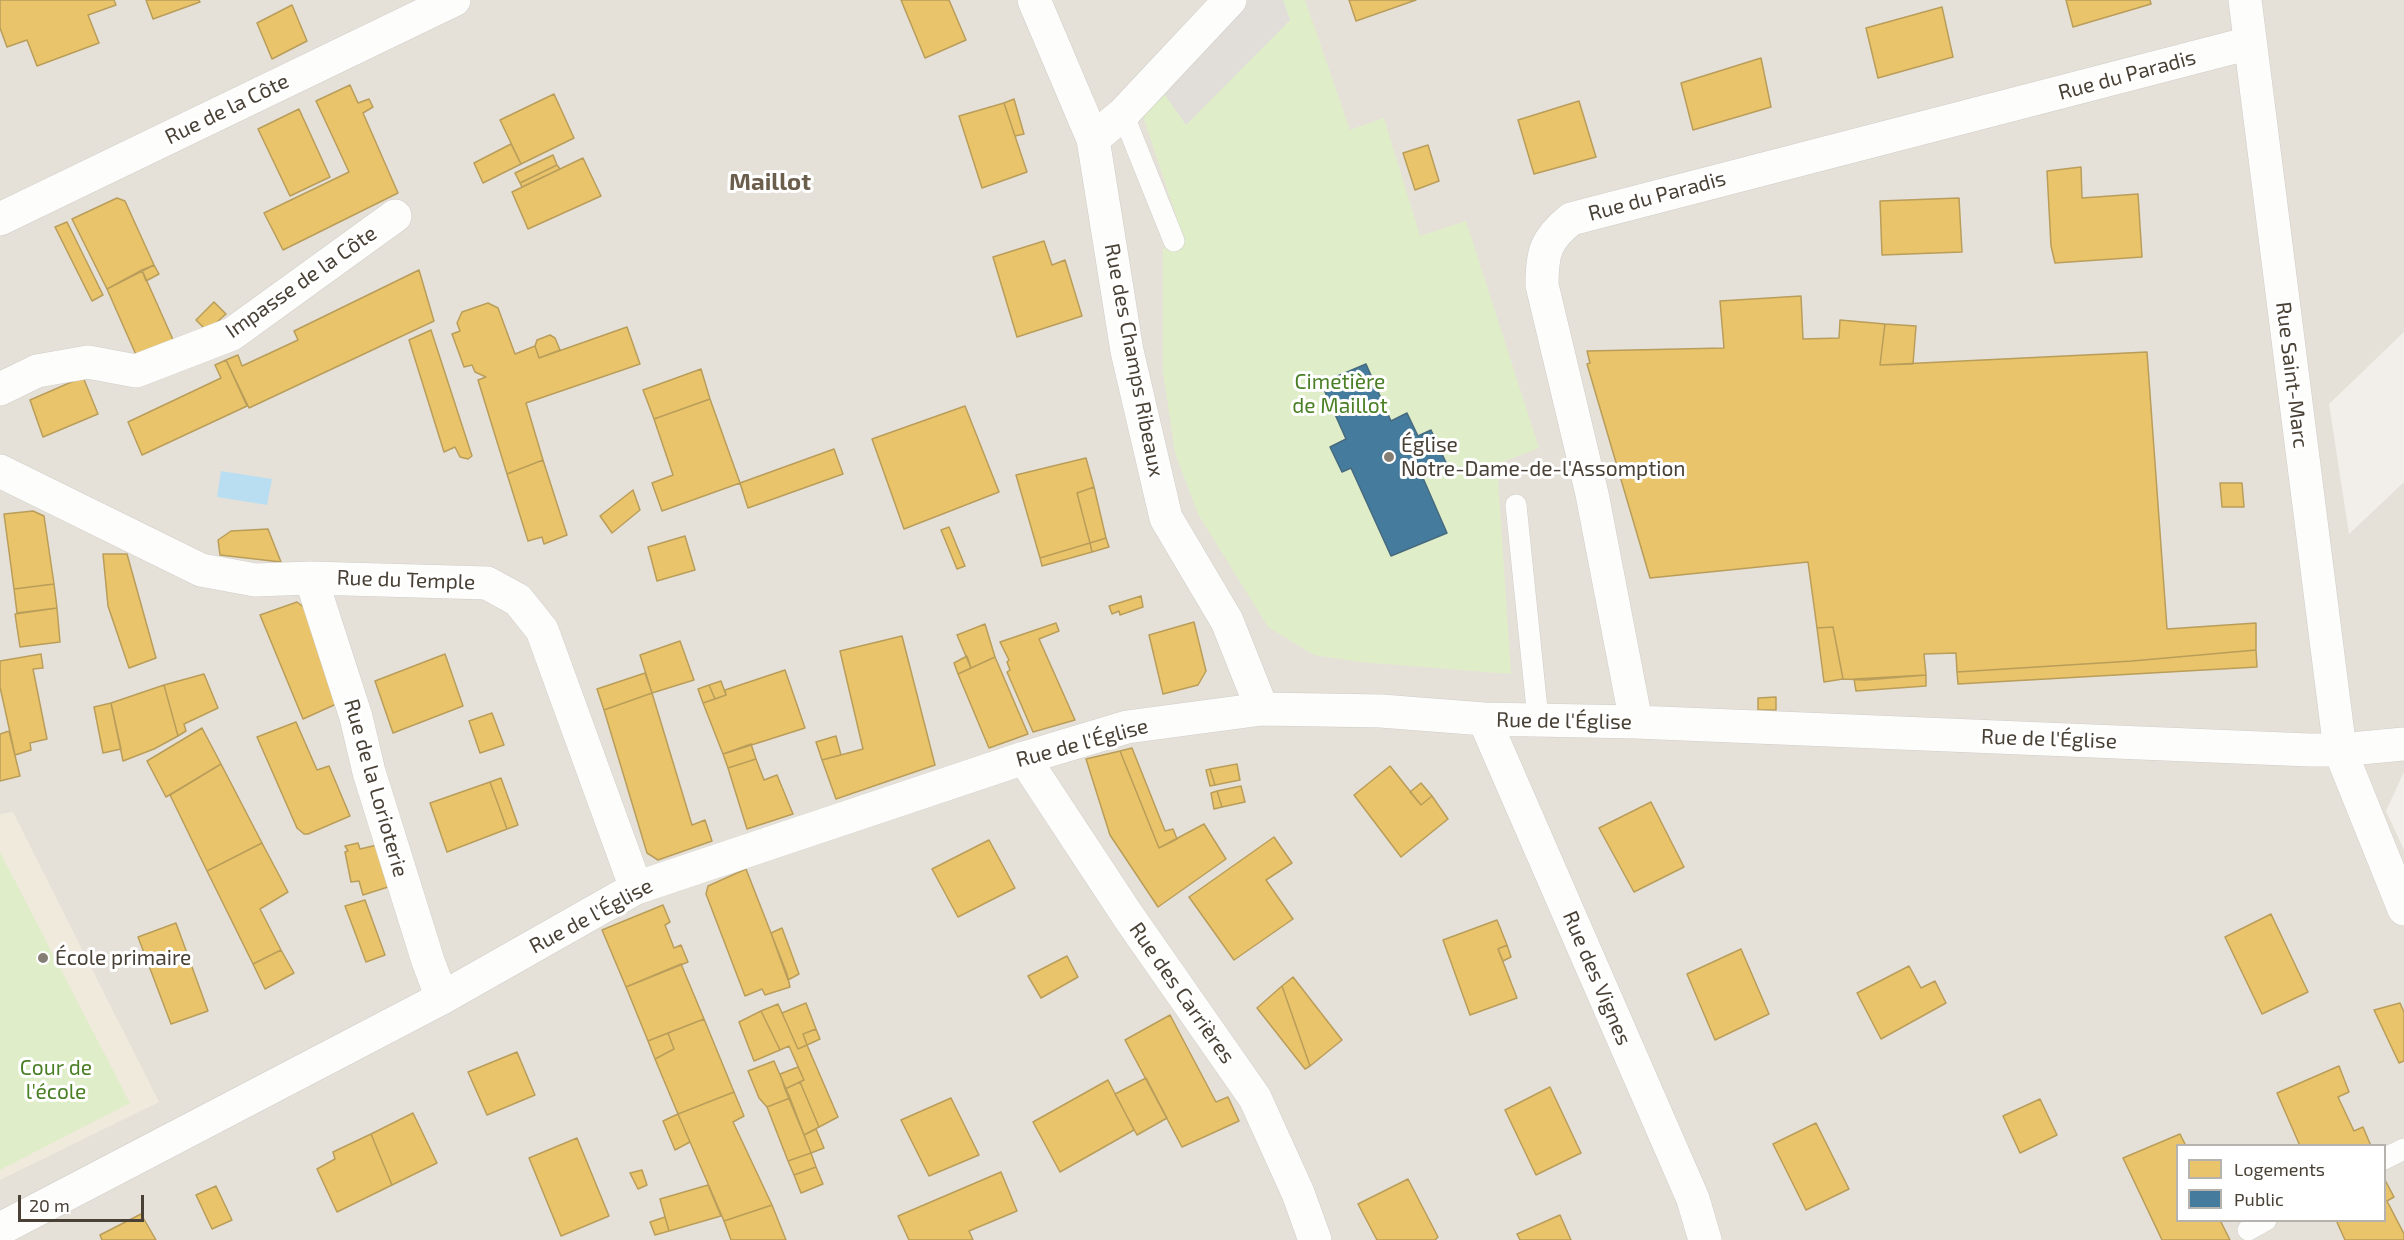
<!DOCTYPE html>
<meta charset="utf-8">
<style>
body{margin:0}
#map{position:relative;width:2404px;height:1240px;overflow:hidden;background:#f2efeb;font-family:"Exo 2",sans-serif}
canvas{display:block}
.legend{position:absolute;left:2176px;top:1144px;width:210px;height:78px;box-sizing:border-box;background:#fff;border:2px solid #b6b3af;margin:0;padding:8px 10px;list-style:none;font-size:18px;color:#494136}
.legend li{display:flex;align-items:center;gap:12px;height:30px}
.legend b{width:30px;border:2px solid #b6b3af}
.scale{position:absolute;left:18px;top:1195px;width:126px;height:27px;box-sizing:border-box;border:3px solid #494136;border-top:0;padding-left:8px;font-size:18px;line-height:21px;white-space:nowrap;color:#494136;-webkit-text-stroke:4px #fff;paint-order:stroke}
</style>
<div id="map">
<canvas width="2404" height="1240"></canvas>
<ul class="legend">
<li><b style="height:16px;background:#e9c46a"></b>Logements</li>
<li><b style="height:16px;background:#457b9d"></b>Public</li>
</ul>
<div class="scale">20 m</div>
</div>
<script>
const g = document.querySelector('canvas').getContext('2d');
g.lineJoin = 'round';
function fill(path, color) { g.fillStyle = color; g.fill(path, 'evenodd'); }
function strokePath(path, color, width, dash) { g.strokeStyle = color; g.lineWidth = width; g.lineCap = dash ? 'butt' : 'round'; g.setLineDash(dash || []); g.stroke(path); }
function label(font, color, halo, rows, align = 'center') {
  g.font = font + ' "Exo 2",sans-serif'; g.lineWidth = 6; g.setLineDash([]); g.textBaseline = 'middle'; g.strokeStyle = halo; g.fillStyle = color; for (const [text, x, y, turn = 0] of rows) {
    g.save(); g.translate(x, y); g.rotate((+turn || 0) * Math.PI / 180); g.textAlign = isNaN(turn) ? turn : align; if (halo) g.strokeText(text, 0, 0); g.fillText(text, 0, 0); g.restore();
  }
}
const residential = new Path2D(`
 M 0,0 L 2404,0 L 2404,332 L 2329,404 L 2349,534 L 2404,482 L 2404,772 L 2386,811 L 2404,850 L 2404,1240 L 0,1240 ZM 2178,1146 L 2384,1146 L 2384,1220 L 2178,1220 Z`);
const education = new Path2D(`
 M 13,812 L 159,1102 L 0,1180 L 0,814 Z`);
const green = new Path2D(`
 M 1283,0 L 1305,0 L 1350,130 L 1384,118 L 1420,236 L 1466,221 L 1539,448 L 1497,464 L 1511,674 L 1359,662 L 1314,655 L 1268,627 L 1198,514 L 1175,453 L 1163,372 L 1163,249 L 1182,234 L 1144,119 L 1146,103 L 1154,79 L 1186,124 L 1290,20 Z
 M 0,852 L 130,1103 L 0,1170 Z`);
const parking = new Path2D(`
 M 1230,0 L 1283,0 L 1290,20 L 1186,125 L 1154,79 Z`);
const water = new Path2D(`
 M 221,471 L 272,479 L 267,505 L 217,497 Z`);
const homes = new Path2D(`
 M 0,0 L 114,0 L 116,5 L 88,15 L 99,43 L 37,66 L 27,40 L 7,47 L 0,28 Z
 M 146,0 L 199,0 L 200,2 L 153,19 Z
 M 901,0 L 949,0 L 966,40 L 925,58 Z
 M 1349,0 L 1416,0 L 1356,21 Z
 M 2066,0 L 2150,0 L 2151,4 L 2073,27 Z
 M 292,5 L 307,41 L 272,59 L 257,23 Z
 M 1942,7 L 1953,57 L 1878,78 L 1866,28 Z
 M 1761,58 L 1771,107 L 1693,130 L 1681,83 Z
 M 350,85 L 358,103 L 369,99 L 373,107 L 363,113 L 398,193 L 283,250 L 264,213 L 349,172 L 316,101 Z
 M 554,94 L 574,138 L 521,164 L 500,120 Z
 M 1014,99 L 1024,134 L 1015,136 L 1004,103 Z
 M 1579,101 L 1596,157 L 1534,174 L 1518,120 Z
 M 1004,103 L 1027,172 L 982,188 L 959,116 Z
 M 299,109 L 330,177 L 290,196 L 258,129 Z
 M 511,144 L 521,164 L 483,183 L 474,163 Z
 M 1428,145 L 1439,181 L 1415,190 L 1403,153 Z
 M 553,155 L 557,165 L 520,183 L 515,173 Z
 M 583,158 L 601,196 L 528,229 L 512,192 Z
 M 557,165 L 560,169 L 522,187 L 520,183 Z
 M 2081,167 L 2082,198 L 2138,194 L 2142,257 L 2055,263 L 2051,246 L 2047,171 Z
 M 117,198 L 125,201 L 154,265 L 107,289 L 72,219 Z
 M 1959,198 L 1962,252 L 1882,255 L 1880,201 Z
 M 67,222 L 103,295 L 92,301 L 55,227 Z
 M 1044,241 L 1052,265 L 1065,260 L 1082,316 L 1017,337 L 993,257 Z
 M 154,265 L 159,274 L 146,281 L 142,270 Z
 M 142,270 L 174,342 L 137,357 L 107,289 Z
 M 419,270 L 434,321 L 249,408 L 226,360 L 238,355 L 242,366 L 298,340 L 294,331 Z
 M 1801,296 L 1803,339 L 1839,338 L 1840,320 L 1885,324 L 1880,365 L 2147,352 L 2167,629 L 2256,623 L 2256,650 L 2132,661 L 1957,672 L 1956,653 L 1924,654 L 1926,675 L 1865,680 L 1843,679 L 1833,627 L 1817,628 L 1808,562 L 1650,578 L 1587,364 L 1590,363 L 1587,351 L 1724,348 L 1720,301 Z
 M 214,302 L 226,314 L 207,331 L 196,320 Z
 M 488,303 L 498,308 L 515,354 L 535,346 L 539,358 L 627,327 L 640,364 L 526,403 L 543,460 L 507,474 L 478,380 L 486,377 L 475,372 L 472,365 L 464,367 L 452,334 L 460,331 L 457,323 L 462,312 Z
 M 1885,324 L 1916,326 L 1913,364 L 1880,365 Z
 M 431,330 L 472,456 L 468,459 L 460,457 L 455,447 L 444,452 L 409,340 Z
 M 550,335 L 555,338 L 560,350 L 539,358 L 535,346 L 537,340 Z
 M 226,360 L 247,406 L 142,455 L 128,422 L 221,378 L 215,365 Z
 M 701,369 L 710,399 L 654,419 L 643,390 Z
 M 83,377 L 98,414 L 43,437 L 30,400 Z
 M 710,399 L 740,483 L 662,511 L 652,483 L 673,475 L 654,419 Z
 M 965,406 L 999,492 L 904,529 L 872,439 Z
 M 834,449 L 843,474 L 748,508 L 740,483 Z
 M 1086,458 L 1094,487 L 1077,493 L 1090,543 L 1040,558 L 1016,475 Z
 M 543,460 L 567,535 L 544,544 L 542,537 L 528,541 L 507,474 Z
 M 2220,483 L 2242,483 L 2244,507 L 2222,507 Z
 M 1094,487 L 1106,538 L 1090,543 L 1077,493 Z
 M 633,490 L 640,510 L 612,533 L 600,516 Z
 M 33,511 L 44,516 L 54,584 L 14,589 L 4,514 Z
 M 949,527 L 965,566 L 957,569 L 941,530 Z
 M 268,529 L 281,562 L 220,555 L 218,540 L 231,531 Z
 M 685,536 L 695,570 L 657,581 L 648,547 Z
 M 1106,538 L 1109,547 L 1092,552 L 1090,543 Z
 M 1090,543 L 1092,552 L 1042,566 L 1040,558 Z
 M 103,554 L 127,554 L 156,658 L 129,668 L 108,606 Z
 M 54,584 L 57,608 L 17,613 L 14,589 Z
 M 1141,596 L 1143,607 L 1120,615 L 1119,611 L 1112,614 L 1109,606 Z
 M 297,602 L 309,611 L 343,701 L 303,719 L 260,615 Z
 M 57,608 L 60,642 L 20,647 L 15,614 Z
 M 1194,622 L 1206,671 L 1198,685 L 1163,694 L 1149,635 Z
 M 1056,623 L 1059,631 L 1039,639 L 1075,720 L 1033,732 L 1007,672 L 1010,670 L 1007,662 L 1009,660 L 1000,642 Z
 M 985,624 L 995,657 L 971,668 L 957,635 Z
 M 1833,627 L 1843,679 L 1824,682 L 1817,628 Z
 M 902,636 L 935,765 L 836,799 L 822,760 L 863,749 L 840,651 Z
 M 680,641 L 694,680 L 652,693 L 640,655 Z
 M 2256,650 L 2257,667 L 1958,684 L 1957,672 L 2132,661 Z
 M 41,654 L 43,668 L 33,669 L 47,739 L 30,743 L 31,750 L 15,755 L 0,687 L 0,661 Z
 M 445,654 L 463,706 L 393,733 L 375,681 Z
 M 967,656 L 971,668 L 958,674 L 954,663 Z
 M 995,657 L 1028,734 L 989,748 L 958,674 Z
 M 785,670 L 805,728 L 723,754 L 703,703 L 726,695 L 725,690 Z
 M 645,673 L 652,693 L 604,710 L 597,689 Z
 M 204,674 L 218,708 L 184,724 L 186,731 L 178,736 L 164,685 Z
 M 1926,675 L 1926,686 L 1856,691 L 1854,679 Z
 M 721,681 L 726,695 L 715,699 L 709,685 Z
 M 164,685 L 178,736 L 154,749 L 123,761 L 111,703 Z
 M 709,685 L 715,699 L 703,703 L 698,689 Z
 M 652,693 L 692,825 L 705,820 L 712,841 L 658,860 L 647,853 L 604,710 Z
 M 1776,697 L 1776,710 L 1758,710 L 1758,698 Z
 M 111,703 L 121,749 L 103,753 L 94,707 Z
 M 492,713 L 504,745 L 480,753 L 469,721 Z
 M 296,722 L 317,770 L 329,766 L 350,816 L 308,834 L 304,834 L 297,828 L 257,737 Z
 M 202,728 L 221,764 L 166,797 L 147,761 Z
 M 9,731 L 20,776 L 0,781 L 0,734 Z
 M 836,736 L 841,755 L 822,760 L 816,742 Z
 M 751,744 L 756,759 L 728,768 L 723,754 Z
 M 1132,748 L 1165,831 L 1173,829 L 1177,839 L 1159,848 L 1120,751 Z
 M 1120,751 L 1159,848 L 1204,824 L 1226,859 L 1158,907 L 1110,835 L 1086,759 Z
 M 756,759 L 764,780 L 777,775 L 793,814 L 747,829 L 728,768 Z
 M 221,764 L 262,843 L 207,871 L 170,795 Z
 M 1237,764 L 1240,780 L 1215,785 L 1210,769 Z
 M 1390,766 L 1421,805 L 1432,796 L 1448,819 L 1401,857 L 1354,795 Z
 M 1210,769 L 1215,785 L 1210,786 L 1206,770 Z
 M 501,778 L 518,825 L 507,829 L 490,782 Z
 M 490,782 L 507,829 L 447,852 L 430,803 Z
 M 1421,783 L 1432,796 L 1421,805 L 1410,792 Z
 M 1241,786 L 1245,802 L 1222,807 L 1217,791 Z
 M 1217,791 L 1222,807 L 1214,809 L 1211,793 Z
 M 1651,802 L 1684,867 L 1634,892 L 1599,828 Z
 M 1274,837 L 1292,863 L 1266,880 L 1293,919 L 1234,960 L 1189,897 Z
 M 989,840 L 1015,888 L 958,917 L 932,869 Z
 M 262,843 L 288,892 L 260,909 L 281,950 L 253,964 L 207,871 Z
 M 358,843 L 360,849 L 377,845 L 388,887 L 363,895 L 359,881 L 351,882 L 345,852 L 348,851 L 345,846 Z
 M 746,869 L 787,974 L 790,987 L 765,995 L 762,989 L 745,996 L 706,894 L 708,886 Z
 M 365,900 L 385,955 L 366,962 L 345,906 Z
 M 663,905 L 670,922 L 665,925 L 674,948 L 681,945 L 688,962 L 626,987 L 602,930 Z
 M 2271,914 L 2308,992 L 2262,1014 L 2225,937 Z
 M 1497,920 L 1507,945 L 1498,949 L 1517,998 L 1470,1015 L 1443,940 Z
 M 176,923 L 208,1011 L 171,1024 L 138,937 Z
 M 782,928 L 799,974 L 788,980 L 771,933 Z
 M 1507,945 L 1511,957 L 1503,961 L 1498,949 Z
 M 1741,949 L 1769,1014 L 1715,1040 L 1687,974 Z
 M 281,950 L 294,973 L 265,989 L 253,964 Z
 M 1067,956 L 1078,977 L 1041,998 L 1028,976 Z
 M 681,964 L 704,1019 L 648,1041 L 626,987 Z
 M 1909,966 L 1921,988 L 1935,981 L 1946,1003 L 1881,1039 L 1857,993 Z
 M 1293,977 L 1342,1040 L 1310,1066 L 1282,986 Z
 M 1282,986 L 1310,1066 L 1305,1069 L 1257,1008 Z
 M 806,1003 L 816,1029 L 803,1034 L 807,1045 L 798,1049 L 782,1013 Z
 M 2400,1003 L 2404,1012 L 2404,1061 L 2399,1063 L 2374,1010 Z
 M 778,1004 L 798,1049 L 807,1045 L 838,1117 L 819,1127 L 800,1082 L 804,1080 L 789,1046 L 780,1050 L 761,1011 Z
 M 761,1011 L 780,1050 L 754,1061 L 739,1022 Z
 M 1170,1015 L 1216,1102 L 1228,1097 L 1239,1121 L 1182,1147 L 1125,1040 Z
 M 704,1019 L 734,1092 L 678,1114 L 655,1059 L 674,1049 L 668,1033 Z
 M 816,1029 L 820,1039 L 807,1045 L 803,1034 Z
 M 668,1033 L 674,1049 L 655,1059 L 648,1041 Z
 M 517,1052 L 535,1095 L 487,1115 L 468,1072 Z
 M 774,1061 L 790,1098 L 767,1107 L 759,1098 L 748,1071 Z
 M 2339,1066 L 2349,1092 L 2338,1097 L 2354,1131 L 2363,1127 L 2371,1146 L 2300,1146 L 2277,1093 Z
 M 798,1067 L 804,1080 L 785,1089 L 780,1074 Z
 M 1146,1078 L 1167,1118 L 1137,1135 L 1115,1094 Z
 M 1108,1080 L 1134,1130 L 1060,1172 L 1033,1122 Z
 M 800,1082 L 819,1127 L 804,1135 L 785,1089 Z
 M 1550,1087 L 1581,1153 L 1536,1175 L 1505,1110 Z
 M 734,1092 L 744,1116 L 733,1122 L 772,1205 L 724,1221 L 678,1114 Z
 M 790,1098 L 811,1153 L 788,1161 L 767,1107 Z
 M 951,1098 L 979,1155 L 929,1176 L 901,1120 Z
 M 2040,1099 L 2057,1135 L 2020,1153 L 2003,1116 Z
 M 413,1113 L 437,1163 L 392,1185 L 371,1134 Z
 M 678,1114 L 690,1142 L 675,1150 L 663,1121 Z
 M 1816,1123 L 1849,1189 L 1806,1210 L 1773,1144 Z
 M 816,1129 L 824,1148 L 811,1153 L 804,1135 Z
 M 371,1134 L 392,1185 L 337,1212 L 317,1169 L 335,1159 L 333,1152 Z
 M 2180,1134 L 2186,1146 L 2178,1146 L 2178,1220 L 2220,1220 L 2230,1240 L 2162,1240 L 2123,1158 Z
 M 577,1138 L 609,1216 L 561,1236 L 529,1158 Z
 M 811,1153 L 816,1167 L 794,1175 L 788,1161 Z
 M 816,1167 L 823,1184 L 801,1193 L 794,1175 Z
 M 642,1170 L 647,1185 L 638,1189 L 630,1173 Z
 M 1001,1172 L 1017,1211 L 969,1231 L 973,1240 L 909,1240 L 898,1216 Z
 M 2384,1178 L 2394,1197 L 2387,1201 L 2404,1234 L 2404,1240 L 2345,1240 L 2336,1220 L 2384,1220 Z
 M 1408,1179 L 1438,1237 L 1435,1240 L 1377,1240 L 1358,1204 Z
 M 708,1185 L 721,1216 L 669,1231 L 660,1199 Z
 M 216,1186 L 232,1220 L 212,1229 L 196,1195 Z
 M 772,1205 L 786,1240 L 731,1240 L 724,1221 Z
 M 141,1214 L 156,1240 L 102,1240 L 100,1235 Z
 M 1560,1215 L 1571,1240 L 1520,1240 L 1517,1234 Z
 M 665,1217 L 669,1231 L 655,1235 L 650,1222 Z`);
const public = new Path2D(`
 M 1366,364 L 1391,421 L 1407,413 L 1418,436 L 1431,430 L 1448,467 L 1423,478 L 1447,533 L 1391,556 L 1351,468 L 1342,472 L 1330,447 L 1346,439 L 1321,383 Z`);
const path = new Path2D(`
 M 1497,471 L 1509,472`);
const lane = new Path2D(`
 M 1123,114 L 1174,241
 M 1516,505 L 1538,719
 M 2384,1159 L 2404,1149
 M 2248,1230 L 2266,1220`);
const street = new Path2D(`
 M 1034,0 L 1093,139 L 1127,351 L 1166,518 L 1227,621 L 1262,709
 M 2245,0 L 2340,750 L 2404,909
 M 1093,139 L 1123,114 L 1230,0
 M 0,219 L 454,0
 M 0,389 L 37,371 L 88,362 L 136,371 L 232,334 L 395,216
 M 0,471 L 201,570 L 255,580 L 311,578 L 487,583 L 518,600 L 542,630 L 636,888
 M 311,578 L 356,717 L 369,772 L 428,961 L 442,998
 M 1484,719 L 1693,1199 L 1705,1240
 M 1636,722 L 1592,494 L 1542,285 C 1542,253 1545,240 1571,219 L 2250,43
 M 1024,758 L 1128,916 L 1255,1098 L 1298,1193 L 1315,1240
 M 0,1229 L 442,998 L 636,888 L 1024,758 L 1127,727 L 1262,709 L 1381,711 L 1484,719 L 1636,722 L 2309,750 L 2340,750 L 2404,744`);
const markers = [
 [1389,457,6,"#847e75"],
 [43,958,6,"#847e75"]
];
const streetNames = [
 ["Rue du Paradis",2127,75,-15],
 ["Rue de la Côte",227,109,-26],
 ["Rue du Paradis",1657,196,-15],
 ["Impasse de la Côte",301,282,-35],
 ["Rue des Champs Ribeaux",1134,360,79],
 ["Rue Saint-Marc",2292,375,83],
 ["Rue du Temple",406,580,2],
 ["Rue de l'Église",1564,721,1],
 ["Rue de l'Église",2049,739,2],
 ["Rue de l'Église",1082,743,-15],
 ["Rue de la Lorioterie",376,788,74],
 ["Rue de l'Église",591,916,-28],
 ["Rue des Vignes",1597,978,67],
 ["Rue des Carrières",1182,993,55]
];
const parkNames = [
 ["Cimetière",1340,382],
 ["de Maillot",1340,406],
 ["Cour de",56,1068],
 ["l'école",56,1092]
];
const poiNames = [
 ["Église",1401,445],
 ["Notre-Dame-de-l'Assomption",1401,469],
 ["École primaire",55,958]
];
const quarterNames = [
 ["Maillot",770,182]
];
fill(residential, '#e6e1d8');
fill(education, '#f0eadd');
fill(green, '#e0edc9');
fill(parking, '#e1deda');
fill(water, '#b9def2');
fill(homes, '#e9c46a');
strokePath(homes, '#b99d5a', 1.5);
fill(public, '#457b9d');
strokePath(public, '#466a7e', 1.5);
strokePath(lane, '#d0cdc8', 22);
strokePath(street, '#d0cdc8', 34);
strokePath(path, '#d2cfcb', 4, [3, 3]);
strokePath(lane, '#fdfdfc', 21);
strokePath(street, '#fdfdfc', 33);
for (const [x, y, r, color] of markers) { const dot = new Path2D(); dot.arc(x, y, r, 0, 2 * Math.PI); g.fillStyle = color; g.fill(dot); strokePath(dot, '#fff', 2); }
label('21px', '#494136', '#fff', streetNames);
label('21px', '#4a7f25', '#fff', parkNames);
label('21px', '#494136', '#fff', poiNames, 'left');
label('bold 24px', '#6c5e4c', '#fff', quarterNames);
</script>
